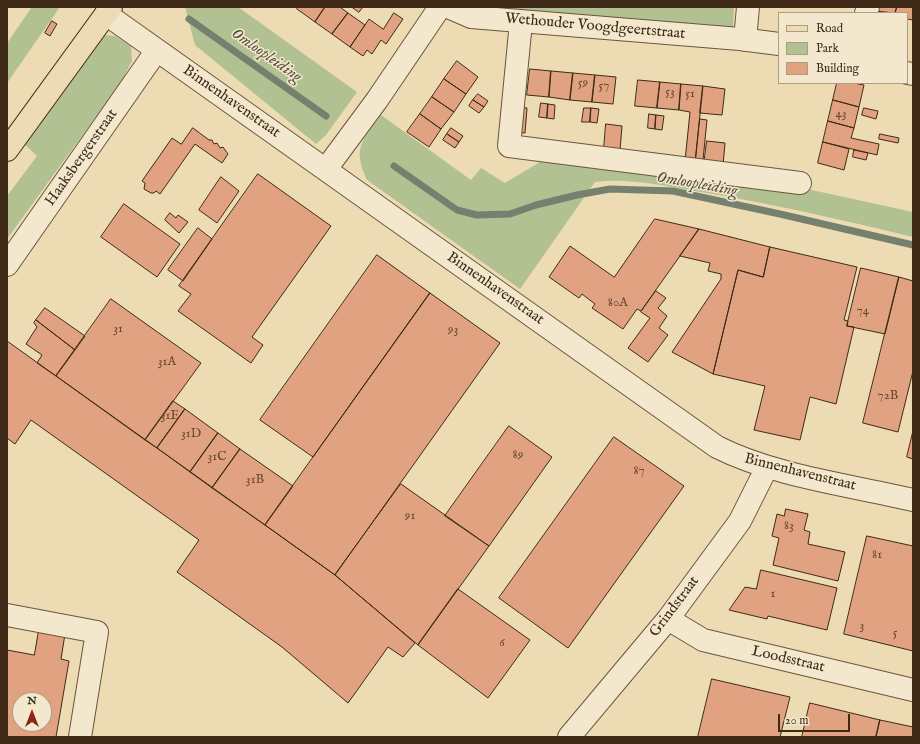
<!DOCTYPE html>
<style>
body{margin:0}
#map{position:relative;width:920px;height:744px;overflow:hidden;background:#eddbb3;font-family:"IM FELL English",serif}
canvas{display:block}
.frame{position:absolute;inset:0;border:8px solid #3e2a16;pointer-events:none}
.legend{position:absolute;left:778px;top:12px;width:130px;height:72px;box-sizing:border-box;background:#f3e8ce;border:1px solid #ab9c84;margin:0;padding:5px 7px;list-style:none;font-size:12px;color:#3e2a16}
.legend li{display:flex;align-items:center;gap:8px;height:20px}
.legend b{width:20px;border:1px solid #ab9c84}
.north{position:absolute;left:12px;top:692px;width:40px;height:40px;box-sizing:border-box;background:#f3e8ce;border:1px solid #ab9c84;border-radius:50%;rotate:0deg;font-size:11px;font-weight:700;line-height:16px;text-align:center;color:#3e2a16}
.north::after{content:'';display:block;margin:auto;width:14px;height:18px;background:#8f2418;clip-path:polygon(50% 0,100% 100%,50% 72%,0 100%)}
.scale{position:absolute;left:778px;top:714px;width:72px;height:18px;box-sizing:border-box;border:2px solid #3e2a16;border-top:0;padding-left:5px;font-size:12px;line-height:14px;white-space:nowrap;color:#3e2a16;-webkit-text-stroke:3px #f3e8ce;paint-order:stroke}
</style>
<div id="map">
<canvas width="920" height="744"></canvas>
<div class="frame"></div>
<ul class="legend">
<li><b style="height:5px;background:#eddbb3"></b>Road</li>
<li><b style="height:11px;background:#b2c191"></b>Park</li>
<li><b style="height:11px;background:#e1a282"></b>Building</li>
</ul>
<div class="north">N</div>
<div class="scale">20 m</div>
</div>
<script>
const g = document.querySelector('canvas').getContext('2d');
g.lineJoin = 'round';
function fill(path, color) { g.fillStyle = color; g.fill(path, 'evenodd'); }
function strokePath(path, color, width, dash) { g.strokeStyle = color; g.lineWidth = width; g.lineCap = dash ? 'butt' : 'round'; g.setLineDash(dash || []); g.stroke(path); }
function label(font, color, halo, rows, align = 'center') {
  g.font = font + ' "IM FELL English",serif'; g.lineWidth = 3; g.setLineDash([]); g.textBaseline = 'middle'; g.strokeStyle = halo; g.fillStyle = color; for (const [text, x, y, turn = 0] of rows) {
    g.save(); g.translate(x, y); g.rotate((+turn || 0) * Math.PI / 180); g.textAlign = isNaN(turn) ? turn : align; if (halo) g.strokeText(text, 0, 0); g.fillText(text, 0, 0); g.restore();
  }
}
const green = new Path2D(`
 M 32,7 L 60,7 L 7,83 L 7,43 Z
 M 185,7 L 238,7 L 357,92 L 326,135 L 316,144 L 195,45 Z
 M 472,7 L 734,7 L 733,30 Z
 M 102,35 L 115,36 L 131,46 L 132,61 L 121,82 L 7,239 L 7,196 L 37,156 L 22,142 Z
 M 381,115 L 471,180 L 481,168 L 505,183 L 545,159 L 807,189 L 913,212 L 913,237 C 839,219 765,202 689,190 C 659,185 626,178 595,182 L 520,289 L 367,180 C 352,148 362,141 381,115 Z`);
const stream = new Path2D(`
 M 189,19 L 326,116
 M 394,166 L 457,210 L 477,215 L 510,214 L 536,205 L 577,195 L 610,189 L 673,191 L 780,214 L 913,245`);
const building = new Path2D(`
 M 298,7 L 325,7 L 315,22 L 297,9 Z
 M 325,7 L 340,7 L 348,13 L 332,34 L 315,22 Z
 M 352,7 L 363,7 L 359,12 Z
 M 875,7 L 897,7 L 895,13 L 874,11 Z
 M 897,7 L 913,7 L 913,20 L 907,19 L 907,13 L 895,13 Z
 M 348,13 L 365,25 L 350,47 L 332,34 Z
 M 394,13 L 403,19 L 386,44 L 381,40 L 372,54 L 367,50 L 363,56 L 350,47 L 369,19 L 383,29 Z
 M 52,21 L 57,24 L 50,36 L 45,33 Z
 M 457,61 L 478,77 L 466,94 L 444,79 Z
 M 530,69 L 551,71 L 549,97 L 527,95 Z
 M 551,71 L 573,73 L 570,100 L 549,97 Z
 M 573,73 L 595,75 L 592,102 L 570,100 Z
 M 595,75 L 616,77 L 613,104 L 592,102 Z
 M 444,79 L 466,94 L 454,112 L 432,97 Z
 M 638,80 L 660,82 L 657,108 L 635,106 Z
 M 660,82 L 681,84 L 679,110 L 657,108 Z
 M 837,83 L 854,83 L 864,85 L 859,107 L 833,100 Z
 M 681,84 L 703,86 L 695,162 L 685,161 L 690,112 L 679,110 Z
 M 703,86 L 725,89 L 722,115 L 700,113 Z
 M 478,94 L 488,101 L 484,107 L 473,100 Z
 M 432,97 L 454,112 L 441,129 L 420,114 Z
 M 473,100 L 484,107 L 479,113 L 469,106 Z
 M 833,100 L 859,107 L 854,128 L 828,121 Z
 M 541,103 L 548,104 L 547,118 L 539,117 Z
 M 548,104 L 555,105 L 554,119 L 547,118 Z
 M 517,107 L 527,108 L 525,133 L 514,132 Z
 M 584,108 L 591,108 L 590,122 L 582,122 Z
 M 591,108 L 599,109 L 597,123 L 590,122 Z
 M 864,108 L 878,111 L 876,119 L 862,115 Z
 M 420,114 L 441,129 L 429,147 L 407,132 Z
 M 649,114 L 656,115 L 655,129 L 648,128 Z
 M 656,115 L 664,116 L 662,130 L 655,129 Z
 M 700,119 L 707,120 L 703,160 L 696,159 Z
 M 828,121 L 854,128 L 851,138 L 879,144 L 877,155 L 823,142 Z
 M 606,124 L 622,126 L 620,150 L 604,149 Z
 M 193,128 L 209,140 L 212,140 L 214,144 L 217,143 L 220,148 L 223,147 L 228,154 L 222,163 L 195,144 L 160,194 L 156,191 L 154,193 L 151,193 L 144,189 L 145,183 L 142,181 L 172,138 L 181,144 Z
 M 451,128 L 463,136 L 459,142 L 447,134 Z
 M 447,134 L 459,142 L 455,148 L 443,140 Z
 M 880,134 L 899,138 L 898,143 L 879,139 Z
 M 707,141 L 725,143 L 723,166 L 704,164 Z
 M 823,142 L 849,149 L 844,170 L 818,163 Z
 M 854,150 L 868,153 L 866,160 L 853,157 Z
 M 258,174 L 331,226 L 252,337 L 263,345 L 251,363 L 178,311 L 191,294 L 179,286 Z
 M 221,177 L 239,191 L 217,223 L 199,210 Z
 M 124,204 L 180,244 L 157,277 L 101,237 Z
 M 170,213 L 176,218 L 178,215 L 188,222 L 179,233 L 165,220 Z
 M 655,219 L 699,229 L 641,311 L 637,309 L 623,329 L 592,308 L 595,304 L 582,294 L 579,298 L 549,277 L 570,246 L 614,277 Z
 M 198,228 L 212,239 L 183,281 L 168,270 Z
 M 699,229 L 770,247 L 763,277 L 738,270 L 713,374 L 672,352 L 721,279 L 721,274 L 708,271 L 710,263 L 680,256 Z
 M 770,247 L 857,267 L 844,320 L 848,321 L 847,326 L 854,327 L 836,404 L 810,397 L 800,440 L 754,430 L 765,386 L 713,374 L 738,270 L 763,277 Z
 M 377,255 L 430,293 L 313,457 L 260,420 Z
 M 861,268 L 899,277 L 885,334 L 847,326 Z
 M 899,277 L 913,281 L 913,371 L 898,432 L 863,423 Z
 M 656,291 L 666,298 L 658,308 L 667,316 L 659,328 L 668,335 L 648,362 L 628,348 L 650,318 L 641,312 Z
 M 430,293 L 500,343 L 335,575 L 265,525 Z
 M 111,299 L 201,363 L 145,440 L 56,376 Z
 M 45,308 L 85,336 L 75,350 L 36,320 Z
 M 36,320 L 75,350 L 56,376 L 37,363 L 42,355 L 26,344 L 37,327 L 34,323 Z
 M 7,341 L 335,575 L 415,643 L 403,657 L 388,647 L 348,703 L 282,647 L 177,572 L 199,540 L 31,420 L 15,444 L 7,438 Z
 M 173,401 L 185,409 L 157,448 L 145,440 Z
 M 185,409 L 218,433 L 190,472 L 157,448 Z
 M 509,426 L 552,457 L 489,546 L 445,516 Z
 M 913,431 L 913,459 L 907,457 Z
 M 218,433 L 240,449 L 212,488 L 190,472 Z
 M 614,437 L 684,486 L 568,648 L 499,598 Z
 M 240,449 L 293,486 L 265,525 L 212,488 Z
 M 401,484 L 489,546 L 418,645 L 335,575 Z
 M 786,509 L 808,514 L 804,530 L 810,532 L 808,544 L 845,552 L 838,581 L 773,565 L 779,538 L 772,536 L 777,514 L 784,516 Z
 M 867,536 L 913,546 L 913,651 L 844,634 Z
 M 761,570 L 837,588 L 827,630 L 768,616 L 767,619 L 729,610 L 745,587 L 756,589 Z
 M 458,589 L 530,640 L 488,698 L 418,645 Z
 M 39,630 L 65,634 L 61,659 L 69,661 L 56,737 L 7,737 L 7,650 L 34,655 ZM 20,700 L 44,700 L 44,724 L 20,724 Z
 M 712,679 L 790,697 L 780,737 L 698,737 Z
 M 810,703 L 880,720 L 876,737 L 802,737 Z
 M 880,720 L 913,727 L 913,737 L 876,737 Z`);
const minor = new Path2D(`
 M 448,7 L 471,17 L 740,39 L 779,44
 M 866,13 L 868,7
 M 106,14 L 717,447 C 775,476 849,485 913,500
 M 521,22 L 509,146 L 800,183
 M 745,40 L 748,7
 M 907,73 L 913,74
 M 326,169 L 377,100 L 440,7
 M 7,265 L 157,50
 M 7,615 L 97,632 L 80,737
 M 668,619 L 703,640 L 913,690
 M 569,737 L 668,619 L 740,521 L 767,467`);
const major = new Path2D(`
 M 7,150 L 111,7`);
const numberNames = [
 ["59",583,83],
 ["57",604,86],
 ["53",670,92],
 ["51",690,94],
 ["43",841,114],
 ["80A",618,303],
 ["74",863,311],
 ["31",118,329],
 ["93",453,330],
 ["31A",167,362],
 ["72B",888,396],
 ["31E",170,416],
 ["31D",191,434],
 ["89",518,455],
 ["31C",217,457],
 ["87",639,471],
 ["31B",255,480],
 ["91",410,516],
 ["83",789,526],
 ["81",877,555],
 ["1",773,594],
 ["3",862,626],
 ["5",895,633],
 ["6",502,643]
];
const streetNames = [
 ["Wethouder Voogdgeertstraat",595,27,5],
 ["Binnenhavenstraat",231,102,35],
 ["Haaksbergerstraat",82,158,-55],
 ["Binnenhavenstraat",495,289,35],
 ["Binnenhavenstraat",800,473,14],
 ["Grindstraat",675,607,-53],
 ["Loodsstraat",788,660,13]
];
const waterNames = [
 ["Omloopleiding",266,56,35],
 ["Omloopleiding",697,185,10]
];
fill(green, '#b2c191');
strokePath(stream, '#75816e', 7);
fill(building, '#e1a282');
strokePath(building, '#3e2a16', 1);
strokePath(minor, '#6a563d', 24);
strokePath(major, '#3e2a16', 24);
strokePath(minor, '#f3e8ce', 22);
strokePath(major, '#eddbb3', 22);
label('13px', '#674831', null, numberNames);
label('15px', '#3e2a16', '#f3e8ce', streetNames);
label('italic 16px', '#554e3b', '#f3e8ce', waterNames);
</script>
